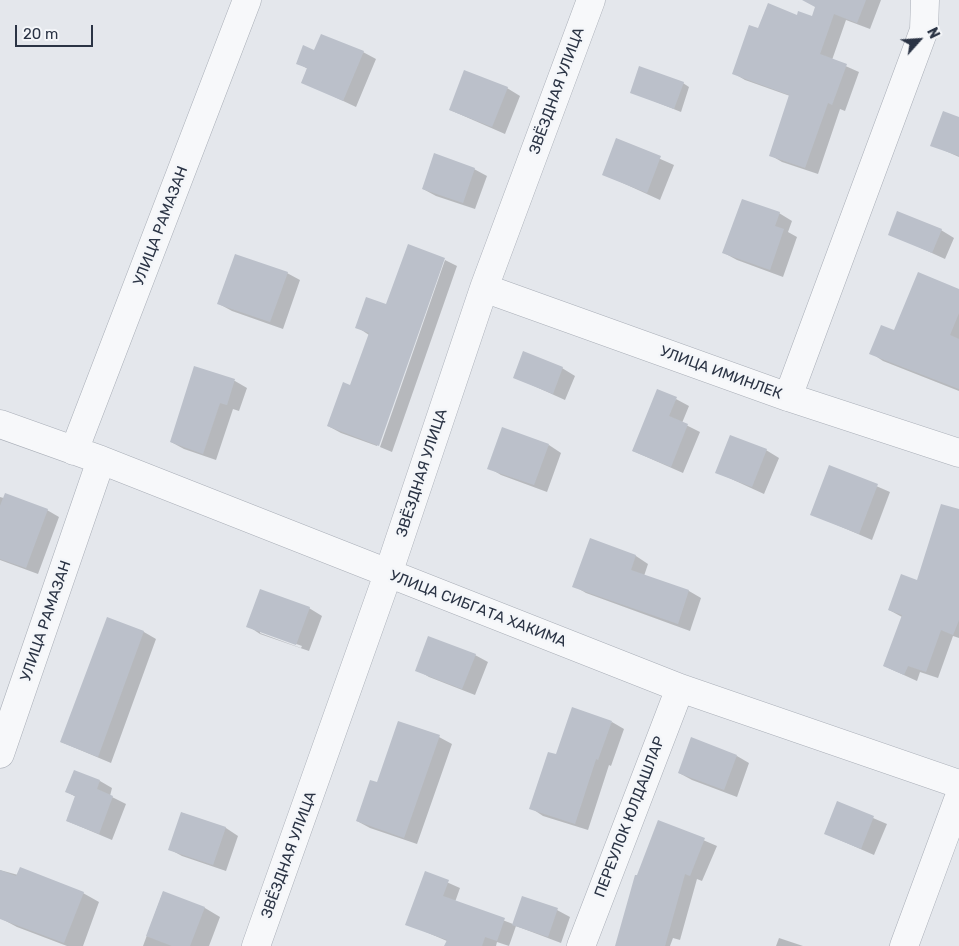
<!DOCTYPE html>
<meta charset="utf-8">
<style>
body{margin:0}
#map{position:relative;width:959px;height:946px;overflow:hidden;background:#e4e7ec;font-family:Rubik,sans-serif}
canvas{display:block}
.north{position:absolute;left:894px;top:15px;width:50px;height:50px;-webkit-text-stroke:4px #f4f6f9;paint-order:stroke;rotate:64deg;font-size:14px;font-weight:700;line-height:20px;text-align:center;color:#2b3445}
.north::after{content:'';display:block;margin:auto;width:18px;height:22px;background:#2b3445;clip-path:polygon(50% 0,100% 100%,50% 72%,0 100%)}
.scale{position:absolute;left:15px;top:25px;width:78px;height:22px;box-sizing:border-box;border:2px solid #2b3445;border-top:0;padding-left:6px;font-size:15px;line-height:18px;white-space:nowrap;color:#2b3445;-webkit-text-stroke:4px #f4f6f9;paint-order:stroke}
</style>
<div id="map">
<canvas width="959" height="946"></canvas>
<div class="north">N</div>
<div class="scale">20 m</div>
</div>
<script>
const g = document.querySelector('canvas').getContext('2d');
g.lineJoin = 'round';
function fill(path, color) { g.fillStyle = color; g.fill(path, 'evenodd'); }
function strokePath(path, color, width, dash) { g.strokeStyle = color; g.lineWidth = width; g.lineCap = dash ? 'butt' : 'round'; g.setLineDash(dash || []); g.stroke(path); }
function label(font, color, halo, rows, align = 'center') {
  g.font = font + ' Rubik,sans-serif'; g.lineWidth = 5; g.setLineDash([]); g.textBaseline = 'middle'; g.strokeStyle = halo; g.fillStyle = color; for (const [text, x, y, turn = 0] of rows) {
    g.save(); g.translate(x, y); g.rotate((+turn || 0) * Math.PI / 180); g.textAlign = isNaN(turn) ? turn : align; if (halo) g.strokeText(text, 0, 0); g.fillText(text, 0, 0); g.restore();
  }
}
const shadow = new Path2D(`
 M 819,0 L 881,0 L 870,29 L 846,20 L 832,60 L 859,72 L 845,111 L 840,109 L 818,174 L 782,162 L 770,155 L 790,96 L 745,80 L 733,73 L 759,30 L 797,16 L 813,17 Z
 M 315,52 L 363,52 L 376,59 L 356,107 L 303,82 L 308,69 L 297,63 Z
 M 683,83 L 689,87 L 681,112 L 631,92 Z
 M 507,88 L 520,96 L 505,134 L 450,110 Z
 M 959,119 L 959,157 L 932,145 Z
 M 617,140 L 674,165 L 660,200 L 603,174 Z
 M 474,169 L 487,176 L 475,209 L 436,196 L 423,189 Z
 M 779,213 L 792,221 L 788,232 L 797,237 L 783,277 L 737,260 L 724,253 Z
 M 941,230 L 954,238 L 945,259 L 890,234 Z
 M 443,259 L 377,446 L 341,433 L 328,426 L 351,386 L 369,335 L 357,327 L 387,306 Z
 M 445,260 L 457,266 L 392,452 L 380,447 Z
 M 287,273 L 300,280 L 283,329 L 232,311 L 219,304 Z
 M 959,290 L 959,391 L 883,361 L 871,353 L 895,332 Z
 M 195,367 L 235,381 L 247,388 L 239,411 L 233,409 L 216,460 L 184,449 L 171,442 Z
 M 562,368 L 575,376 L 565,400 L 514,377 Z
 M 676,399 L 689,406 L 682,423 L 700,432 L 683,473 L 633,451 Z
 M 549,445 L 561,453 L 547,492 L 501,475 L 489,468 Z
 M 766,450 L 779,458 L 764,494 L 716,472 Z
 M 830,466 L 890,492 L 872,540 L 811,514 Z
 M 0,497 L 47,510 L 59,517 L 38,574 L 0,560 Z
 M 959,511 L 959,638 L 953,636 L 938,678 L 920,672 L 917,681 L 884,666 L 902,617 L 889,610 L 918,581 Z
 M 591,540 L 636,556 L 648,564 L 644,576 L 689,591 L 701,598 L 690,631 L 586,593 L 574,586 Z
 M 309,608 L 322,616 L 309,651 L 260,634 L 248,626 ZM 260,631 L 302,646 L 301,648 L 260,633 Z
 M 108,619 L 144,632 L 156,639 L 111,763 L 61,742 Z
 M 475,655 L 488,662 L 475,695 L 429,677 L 417,670 Z
 M 612,722 L 624,729 L 611,766 L 609,765 L 588,830 L 543,816 L 531,808 L 556,756 Z
 M 439,737 L 452,744 L 417,844 L 370,828 L 357,821 Z
 M 737,756 L 749,763 L 737,797 L 692,780 L 679,773 Z
 M 100,781 L 112,788 L 110,796 L 126,804 L 112,840 L 67,821 L 76,797 L 67,792 Z
 M 838,803 L 887,824 L 874,855 L 826,834 Z
 M 182,813 L 226,828 L 238,836 L 226,871 L 182,856 L 169,849 Z
 M 659,821 L 717,846 L 702,881 L 697,879 L 680,940 L 673,938 L 670,946 L 616,946 L 638,877 Z
 M 0,870 L 83,893 L 99,902 L 83,946 L 67,946 L 17,927 L 0,918 Z
 M 426,873 L 460,888 L 455,902 L 513,924 L 523,897 L 557,910 L 570,917 L 561,943 L 516,926 L 509,946 L 497,942 L 496,946 L 446,946 L 447,941 L 407,924 Z
 M 163,892 L 205,908 L 220,917 L 209,946 L 143,946 Z
 M 779,938 L 803,946 L 776,946 Z`);
const building = new Path2D(`
 M 802,0 L 866,0 L 857,23 L 834,14 L 820,54 L 847,64 L 832,105 L 828,103 L 805,168 L 769,156 L 789,95 L 732,74 L 749,25 L 758,28 L 768,3 L 797,15 L 798,11 L 812,16 L 815,7 Z
 M 321,34 L 364,51 L 343,101 L 301,83 L 307,68 L 296,64 L 303,45 L 314,50 Z
 M 639,66 L 684,82 L 674,109 L 630,93 Z
 M 464,70 L 508,87 L 492,127 L 449,110 Z
 M 943,111 L 959,117 L 959,156 L 930,146 Z
 M 616,138 L 661,156 L 647,193 L 602,175 Z
 M 434,153 L 475,168 L 463,203 L 422,189 Z
 M 742,199 L 780,212 L 775,226 L 784,229 L 770,270 L 722,253 Z
 M 897,211 L 942,229 L 932,253 L 888,235 Z
 M 408,244 L 445,258 L 379,446 L 327,426 L 343,382 L 350,385 L 369,333 L 355,328 L 366,297 L 386,304 Z
 M 235,254 L 288,272 L 270,322 L 217,304 Z
 M 918,272 L 959,289 L 959,313 L 950,335 L 959,339 L 959,389 L 869,354 L 881,325 L 894,330 Z
 M 523,351 L 563,367 L 553,394 L 513,378 Z
 M 194,366 L 235,379 L 227,405 L 220,403 L 203,454 L 170,442 Z
 M 657,389 L 677,397 L 669,416 L 688,424 L 671,467 L 632,451 Z
 M 502,427 L 549,444 L 534,485 L 487,469 Z
 M 730,435 L 767,449 L 752,487 L 715,473 Z
 M 829,465 L 878,484 L 859,534 L 810,515 Z
 M 5,493 L 48,509 L 26,568 L 0,559 L 0,506 Z
 M 941,504 L 959,509 L 959,620 L 953,635 L 941,630 L 926,672 L 908,666 L 904,675 L 883,666 L 902,615 L 888,610 L 901,574 L 917,580 Z
 M 590,538 L 636,555 L 631,570 L 689,590 L 678,624 L 572,587 Z
 M 260,589 L 310,607 L 296,645 L 246,627 Z
 M 107,617 L 144,631 L 98,757 L 60,742 Z
 M 428,636 L 476,654 L 462,689 L 415,671 Z
 M 572,707 L 612,721 L 598,760 L 596,759 L 575,824 L 529,809 L 548,752 L 556,754 Z
 M 398,721 L 440,735 L 404,838 L 356,821 L 370,780 L 377,782 Z
 M 691,737 L 737,755 L 724,790 L 678,773 Z
 M 74,770 L 100,780 L 97,789 L 113,796 L 99,834 L 66,821 L 75,796 L 65,792 Z
 M 837,801 L 874,816 L 861,849 L 824,834 Z
 M 181,812 L 226,827 L 213,865 L 168,850 Z
 M 658,820 L 705,838 L 690,876 L 685,874 L 665,946 L 615,946 L 635,875 L 637,875 Z
 M 20,867 L 84,892 L 64,943 L 0,919 L 0,870 L 16,876 Z
 M 425,871 L 449,880 L 443,896 L 505,918 L 497,941 L 485,937 L 482,946 L 444,946 L 447,940 L 405,925 Z
 M 163,891 L 205,907 L 190,946 L 172,946 L 146,936 Z
 M 522,896 L 558,908 L 548,937 L 512,925 Z`);
const street = new Path2D(`
 M 484,288 L 788,397 L 959,453
 M 788,397 L 924,30 L 925,0
 M 0,424 L 101,460 L 680,688 L 959,784
 M 74,451 L 247,0
 M 0,754 L 101,460
 M 256,946 L 388,574 L 484,288 L 591,0
 M 581,946 L 680,688
 M 904,946 L 959,797`);
const streetNames = [
 ["ЗВЁЗДНАЯ УЛИЦА",557,91,-70],
 ["УЛИЦА РАМАЗАН",161,226,-69],
 ["УЛИЦА ИМИНЛЕК",721,373,20],
 ["ЗВЁЗДНАЯ УЛИЦА",422,473,-72],
 ["УЛИЦА СИБГАТА ХАКИМА",478,609,21],
 ["УЛИЦА РАМАЗАН",46,621,-71],
 ["ПЕРЕУЛОК ЮЛДАШЛАР",630,817,-69],
 ["ЗВЁЗДНАЯ УЛИЦА",289,855,-70]
];
fill(shadow, '#0003');
fill(building, '#bbc0ca');
strokePath(street, '#a9aeb7', 29);
strokePath(street, '#f7f8fa', 28);
label('15px', '#2b3445', '#f4f6f9', streetNames);
</script>
